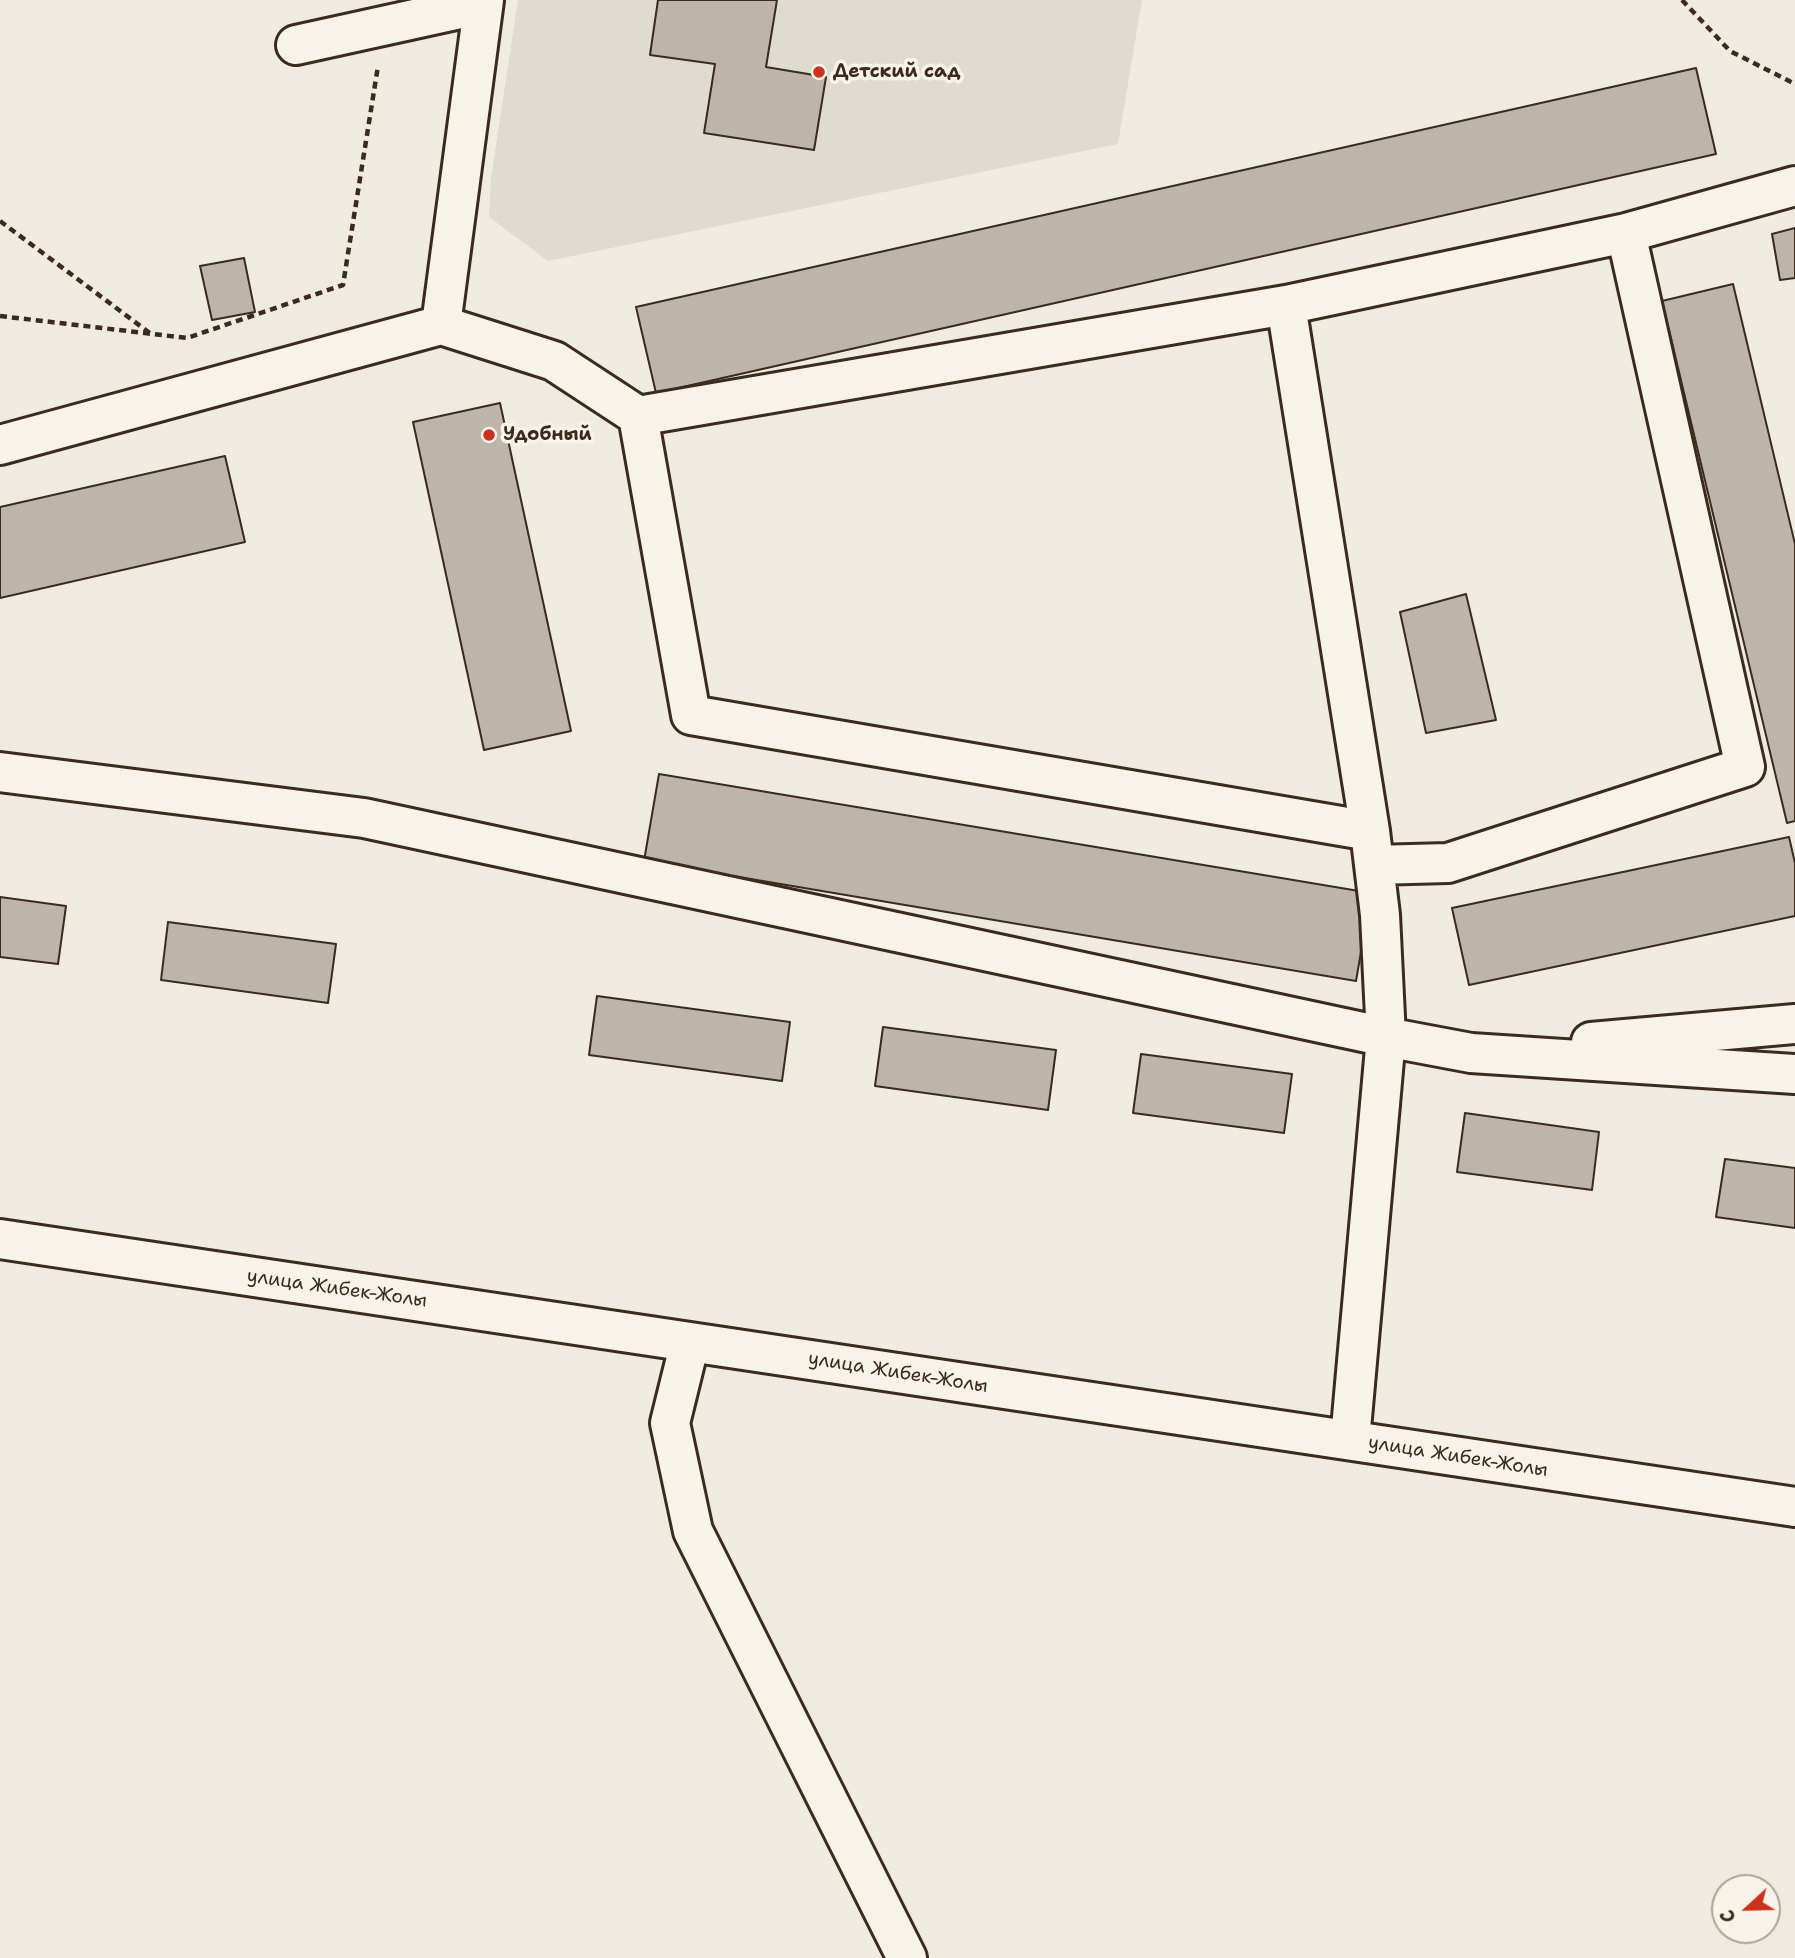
<!DOCTYPE html>
<meta charset="utf-8">
<style>
body{margin:0}
#map{position:relative;width:1795px;height:1958px;overflow:hidden;background:#efebe0;font-family:"Shantell Sans",sans-serif}
canvas{display:block}
.north{position:absolute;left:1711px;top:1874px;width:70px;height:70px;box-sizing:border-box;background:#f7f3e8;border:2px solid #aca397;border-radius:50%;rotate:248deg;font-size:19px;font-weight:700;line-height:28px;text-align:center;color:#3b2a1e}
.north::after{content:'';display:block;margin:auto;width:24px;height:32px;background:#c8321e;clip-path:polygon(50% 0,100% 100%,50% 72%,0 100%)}
</style>
<div id="map">
<canvas width="1795" height="1958"></canvas>
<div class="north">С</div>
</div>
<script>
const g = document.querySelector('canvas').getContext('2d');
g.lineJoin = 'round';
function fill(path, color) { g.fillStyle = color; g.fill(path, 'evenodd'); }
function strokePath(path, color, width, dash) { g.strokeStyle = color; g.lineWidth = width; g.lineCap = dash ? 'butt' : 'round'; g.setLineDash(dash || []); g.stroke(path); }
function label(font, color, halo, rows, align = 'center') {
  g.font = font + ' "Shantell Sans",sans-serif'; g.lineWidth = 7; g.setLineDash([]); g.textBaseline = 'middle'; g.strokeStyle = halo; g.fillStyle = color; for (const [text, x, y, turn = 0] of rows) {
    g.save(); g.translate(x, y); g.rotate((+turn || 0) * Math.PI / 180); g.textAlign = isNaN(turn) ? turn : align; if (halo) g.strokeText(text, 0, 0); g.fillText(text, 0, 0); g.restore();
  }
}
const built = new Path2D(`
 M 518,0 L 1142,0 L 1118,144 L 548,261 L 489,217 L 491,178 Z`);
const building = new Path2D(`
 M 658,0 L 777,0 L 766,67 L 826,77 L 814,150 L 704,133 L 715,64 L 650,55 Z
 M 1696,68 L 1716,154 L 656,393 L 636,307 Z
 M 1795,228 L 1795,278 L 1780,280 L 1772,234 Z
 M 244,258 L 255,312 L 212,320 L 200,266 Z
 M 1733,284 L 1795,544 L 1795,821 L 1787,823 L 1662,301 Z
 M 500,403 L 571,731 L 484,750 L 413,422 Z
 M 225,456 L 245,542 L 0,598 L 0,507 Z
 M 1466,594 L 1496,720 L 1426,733 L 1400,612 Z
 M 659,774 L 1371,893 L 1356,981 L 644,861 Z
 M 1789,837 L 1795,863 L 1795,916 L 1469,985 L 1452,908 Z
 M 0,897 L 66,906 L 58,964 L 0,957 Z
 M 168,922 L 336,944 L 328,1003 L 161,980 Z
 M 597,996 L 790,1022 L 782,1081 L 589,1055 Z
 M 883,1027 L 1056,1050 L 1048,1110 L 875,1086 Z
 M 1141,1054 L 1292,1074 L 1284,1133 L 1133,1113 Z
 M 1465,1113 L 1599,1132 L 1592,1190 L 1457,1172 Z
 M 1725,1159 L 1795,1168 L 1795,1228 L 1716,1217 Z`);
const path = new Path2D(`
 M 1682,0 L 1730,51 L 1795,84
 M 0,221 L 151,334
 M 0,316 L 187,338 L 343,285 L 378,66`);
const minor = new Path2D(`
 M 296,45 L 483,4
 M 1286,305 L 1370,831 L 1380,915 L 1386,1037 L 1350,1440
 M 441,325 L 484,0
 M 638,416 L 691,715 L 1370,831
 M 0,445 L 441,325 L 554,361 L 638,416 L 1286,305 L 1626,233 L 1795,186
 M 0,772 L 364,818 L 1386,1037 L 1471,1053 L 1795,1074
 M 1374,865 L 1448,863 L 1745,767 L 1626,233
 M 1591,1042 L 1795,1024
 M 0,1239 L 1795,1507
 M 690,1342 L 670,1423 L 693,1531 L 907,1958`);
const markers = [
 [819,72,7,"#c8321e"],
 [489,435,7,"#c8321e"]
];
const poiNames = [
 ["Детский сад",833,72],
 ["Удобный",503,435]
];
const streetNames = [
 ["улица Жибек-Жолы",337,1289,8],
 ["улица Жибек-Жолы",898,1373,9],
 ["улица Жибек-Жолы",1458,1457,9]
];
fill(built, '#e0dbd0');
fill(building, '#bdb5aa');
strokePath(building, '#3b2a1e', 2);
strokePath(minor, '#3b2a1e', 44);
strokePath(path, '#3b2a1e', 4.5, [7, 5]);
strokePath(minor, '#f7f3e8', 38);
for (const [x, y, r, color] of markers) { const dot = new Path2D(); dot.arc(x, y, r, 0, 2 * Math.PI); g.fillStyle = color; g.fill(dot); strokePath(dot, '#f7f3e8', 2.5); }
label('bold 19px', '#3b2a1e', '#f7f3e8', poiNames, 'left');
label('19px', '#3b2a1e', '#f7f3e8', streetNames);
</script>
